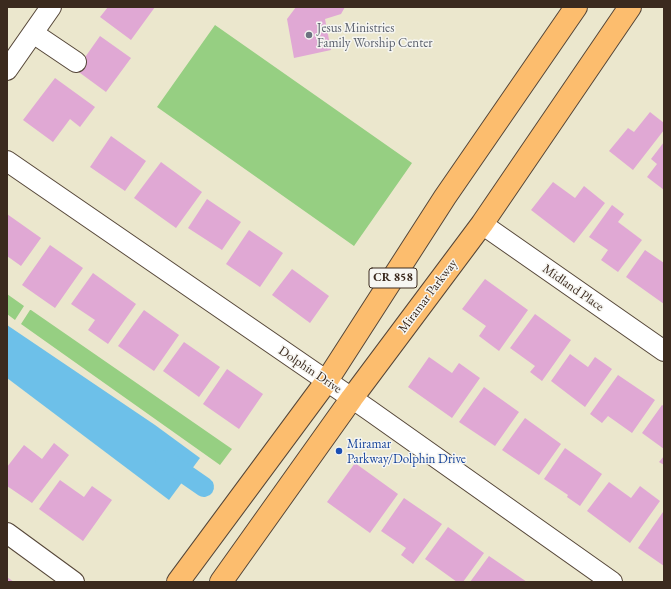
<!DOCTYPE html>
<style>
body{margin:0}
#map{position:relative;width:671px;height:589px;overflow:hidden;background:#ebe7cd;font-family:"EB Garamond",serif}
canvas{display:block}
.frame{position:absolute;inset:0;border:8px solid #3b2a1e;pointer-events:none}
</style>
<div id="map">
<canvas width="671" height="589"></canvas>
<div class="frame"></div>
</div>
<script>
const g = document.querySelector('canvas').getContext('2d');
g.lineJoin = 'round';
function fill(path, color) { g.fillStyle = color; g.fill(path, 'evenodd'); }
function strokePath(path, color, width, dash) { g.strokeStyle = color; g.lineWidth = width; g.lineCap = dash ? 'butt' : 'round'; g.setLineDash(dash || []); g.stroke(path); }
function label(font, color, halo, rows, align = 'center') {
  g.font = font + ' "EB Garamond",serif'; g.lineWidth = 3; g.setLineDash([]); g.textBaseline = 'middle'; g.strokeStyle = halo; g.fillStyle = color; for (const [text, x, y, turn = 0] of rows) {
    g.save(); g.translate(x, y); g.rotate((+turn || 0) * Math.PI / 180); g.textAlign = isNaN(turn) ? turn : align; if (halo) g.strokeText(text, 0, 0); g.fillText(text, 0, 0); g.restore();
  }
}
const green = new Path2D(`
 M 215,25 L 412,163 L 354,246 L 157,107 Z
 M 7,294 L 24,306 L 15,320 L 7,314 Z
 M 30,310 L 31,310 L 232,449 L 220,465 L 21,324 Z`);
const water = new Path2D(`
 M 7,325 L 155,425 L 200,458 L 169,500 L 7,378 Z`);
const canal = new Path2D(`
 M 165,460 L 204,487`);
const building = new Path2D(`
 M 108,7 L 155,7 L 131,40 L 100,17 Z
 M 296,7 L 345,7 L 341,14 L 325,19 L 331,50 L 294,58 L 287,19 Z
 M 100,36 L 131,58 L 106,92 L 76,70 Z
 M 55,78 L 95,107 L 80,127 L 70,119 L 53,142 L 23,120 Z
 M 650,112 L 664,123 L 664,130 L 633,170 L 609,151 L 628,128 L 634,132 Z
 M 111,136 L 146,161 L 125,191 L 90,167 Z
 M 664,142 L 664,190 L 647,177 L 657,164 L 651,159 Z
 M 161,162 L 202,192 L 176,228 L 134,198 Z
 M 553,182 L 575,198 L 584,186 L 605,203 L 574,243 L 531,210 Z
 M 207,199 L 241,222 L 222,250 L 188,228 Z
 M 612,205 L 624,214 L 618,222 L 642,240 L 618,272 L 601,260 L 608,250 L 589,237 Z
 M 7,214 L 41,238 L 21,266 L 7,256 Z
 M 249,230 L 283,253 L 260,287 L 226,264 Z
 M 50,245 L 83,268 L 55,308 L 22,285 Z
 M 645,250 L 664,263 L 664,304 L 626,277 Z
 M 292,269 L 329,296 L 310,323 L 272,295 Z
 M 93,273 L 136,304 L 108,344 L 88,330 L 95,320 L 71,304 Z
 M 485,279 L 528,310 L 499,351 L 479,336 L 486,326 L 462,309 Z
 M 144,310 L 179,335 L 154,371 L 118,346 Z
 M 535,314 L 571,340 L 542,381 L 530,372 L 535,366 L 510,348 Z
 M 184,342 L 220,367 L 199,397 L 163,371 Z
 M 570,354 L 588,367 L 595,357 L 612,369 L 585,407 L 551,381 Z
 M 429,357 L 452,373 L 459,363 L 480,378 L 452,418 L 408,387 Z
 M 227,369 L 263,394 L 239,429 L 203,404 Z
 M 618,375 L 655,400 L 632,433 L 608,416 L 602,423 L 590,414 Z
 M 484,387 L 519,412 L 495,446 L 459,422 Z
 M 662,405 L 664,406 L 664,449 L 642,433 Z
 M 525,418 L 561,444 L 539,475 L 502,450 Z
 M 54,443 L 69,455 L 32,503 L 7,486 L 7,467 L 24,445 L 42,459 Z
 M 565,448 L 602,474 L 580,506 L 567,497 L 568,495 L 544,479 Z
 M 664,456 L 664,465 L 659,462 Z
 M 355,463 L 398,494 L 370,533 L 327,502 Z
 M 60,480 L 84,497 L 92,486 L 112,500 L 83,541 L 39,509 Z
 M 609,482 L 631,498 L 640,486 L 660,501 L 630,543 L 587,511 Z
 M 404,498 L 442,524 L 413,564 L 401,555 L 406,548 L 381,531 Z
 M 663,512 L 664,513 L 664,566 L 638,548 Z
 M 448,527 L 484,553 L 463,582 L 457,582 L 425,559 Z
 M 489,556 L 527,582 L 470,582 Z
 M 7,577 L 14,582 L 7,582 Z`);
const minor = new Path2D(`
 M 33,33 L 76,62
 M 7,70 L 51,7
 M 7,161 L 369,410 L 612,582
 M 482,224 L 664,351
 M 7,533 L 74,582`);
const major = new Path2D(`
 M 178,582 L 326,382 L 445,197 L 576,7
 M 221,582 L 352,398 L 482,224 L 630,7`);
const markers = [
 [309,35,4,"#6b7280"],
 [339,451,4,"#1a4fb4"]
];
const shields = [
 [393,278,48]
];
const shieldNames = [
 ["CR 858",393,278]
];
const worshipNames = [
 ["Jesus Ministries",317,28],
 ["Family Worship Center",317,43]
];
const streetNames = [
 ["Midland Place",573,288,35],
 ["Miramar Parkway",428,296,-53],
 ["Dolphin Drive",310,370,34]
];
const transitNames = [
 ["Miramar",347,444],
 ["Parkway/Dolphin Drive",347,459]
];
fill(green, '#96cf82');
fill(water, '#6dc0e9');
strokePath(canal, '#6dc0e9', 20);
fill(building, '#e0a8d4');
strokePath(minor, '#554638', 22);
strokePath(major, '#554638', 24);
strokePath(minor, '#fff', 20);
strokePath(major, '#fcbd6e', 22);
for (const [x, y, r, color] of markers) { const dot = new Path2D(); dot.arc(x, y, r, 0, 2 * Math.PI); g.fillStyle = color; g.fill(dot); strokePath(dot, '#f6f6f2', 1.5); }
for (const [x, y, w] of shields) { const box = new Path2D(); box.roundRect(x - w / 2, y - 10, w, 20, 3); g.fillStyle = '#f6f6f2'; g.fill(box); strokePath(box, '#3b2a1e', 1); }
label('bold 12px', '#3b2a1e', null, shieldNames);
label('13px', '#5b616d', '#f6f6f2', worshipNames, 'left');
label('13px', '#3b2a1e', '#f6f6f2', streetNames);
label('13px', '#164399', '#f6f6f2', transitNames, 'left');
</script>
